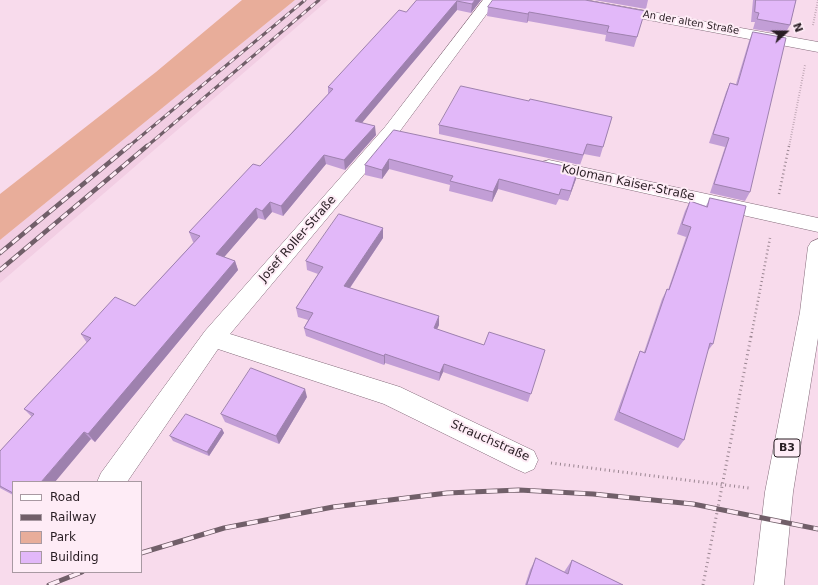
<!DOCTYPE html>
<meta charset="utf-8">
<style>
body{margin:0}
#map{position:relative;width:818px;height:585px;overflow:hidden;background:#f8dbec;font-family:"DejaVu Sans",sans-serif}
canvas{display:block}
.legend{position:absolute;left:12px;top:481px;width:130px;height:92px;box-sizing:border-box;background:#feecf6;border:1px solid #a899a2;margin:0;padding:5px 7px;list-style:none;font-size:12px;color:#281d23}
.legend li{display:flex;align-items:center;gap:8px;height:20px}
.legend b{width:20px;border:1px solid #a899a2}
.north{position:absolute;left:766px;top:12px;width:40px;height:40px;-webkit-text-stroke:3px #feecf6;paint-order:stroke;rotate:69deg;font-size:11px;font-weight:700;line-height:16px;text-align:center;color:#281d23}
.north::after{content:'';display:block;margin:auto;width:14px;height:18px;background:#281d23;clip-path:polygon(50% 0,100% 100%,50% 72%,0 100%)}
</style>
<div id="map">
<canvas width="818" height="585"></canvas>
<ul class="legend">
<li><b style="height:5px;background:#fff"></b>Road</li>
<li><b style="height:5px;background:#715f69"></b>Railway</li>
<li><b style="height:11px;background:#e8ad9a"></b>Park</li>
<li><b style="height:11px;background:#e2b8f9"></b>Building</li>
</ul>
<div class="north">N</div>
</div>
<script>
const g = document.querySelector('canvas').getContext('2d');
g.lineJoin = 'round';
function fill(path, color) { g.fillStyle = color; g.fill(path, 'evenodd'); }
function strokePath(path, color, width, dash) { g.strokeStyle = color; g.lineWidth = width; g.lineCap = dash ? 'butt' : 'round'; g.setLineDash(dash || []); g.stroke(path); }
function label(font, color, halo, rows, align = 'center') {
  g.font = font + ' "DejaVu Sans",sans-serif'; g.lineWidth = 4; g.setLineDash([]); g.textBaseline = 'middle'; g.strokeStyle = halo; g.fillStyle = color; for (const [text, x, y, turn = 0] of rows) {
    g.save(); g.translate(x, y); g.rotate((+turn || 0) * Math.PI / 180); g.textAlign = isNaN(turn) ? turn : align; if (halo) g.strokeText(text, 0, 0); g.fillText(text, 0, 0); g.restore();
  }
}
const built = new Path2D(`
 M 295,0 L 328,0 L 0,283 L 0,240 Z`);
const green = new Path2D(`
 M 242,0 L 295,0 L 0,240 L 0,194 L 156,72 Z`);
const pathFar2 = new Path2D(`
 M 813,25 L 818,0
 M 789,147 L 805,65`);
const pathFar1 = new Path2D(`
 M 779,194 L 789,146
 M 751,337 L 770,238`);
const path = new Path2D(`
 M 551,463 L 749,488
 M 703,585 L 751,336`);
const minor = new Path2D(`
 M 483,0 L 497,0 L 397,135 L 230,334 L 400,387 L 534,451 L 538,460 L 534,469 L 525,473 L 516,469 L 384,404 L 218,349 L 127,482 L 97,482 L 101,473 L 205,331 L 385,127 Z
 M 557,0 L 586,0 L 818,42 L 818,52 L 564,4 L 559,3 Z
 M 549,160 L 818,218 L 818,232 L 542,170 L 540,166 L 542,162 Z`);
const primary = new Path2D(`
 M 818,239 L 818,338 L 793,492 L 784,585 L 754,585 L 765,492 L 800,312 L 808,247 L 811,242 Z`);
const railFar2 = new Path2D(`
 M 128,147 L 305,0
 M 146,147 L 319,0`);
const railFar1 = new Path2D(`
 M 0,253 L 129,146
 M 0,270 L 147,146`);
const rail = new Path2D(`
 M 141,553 L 224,528 L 333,507 L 447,493 L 519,490 L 593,494 L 693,504 L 818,529
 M 49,585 L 82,572`);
const wall = new Path2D(`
 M 417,0 L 481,0 L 471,13 L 457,10 L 362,122 L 376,135 L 345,170 L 326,164 L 283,216 L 272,212 L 265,220 L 258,218 L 224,257 L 235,261 L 238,270 L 95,442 L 91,439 L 13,482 L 13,495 L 0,488 L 0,451 L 32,417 L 24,409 L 87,343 L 81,334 L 135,306 L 194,242 L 193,242 L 189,232 L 260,166 L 328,94 L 328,87 L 406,12 Z
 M 594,0 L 648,0 L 646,9 Z
 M 753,0 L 796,0 L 790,25 L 785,34 L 753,29 L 755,22 L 751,22 Z
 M 488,7 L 645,11 L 634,47 L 605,41 L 606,35 L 528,21 L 527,23 L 487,16 Z
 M 753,32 L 750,192 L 745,201 L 710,193 L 725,147 L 709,143 L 726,92 L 730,83 L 736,84 L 749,41 Z
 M 529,101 L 612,117 L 600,157 L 584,154 L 580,165 L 439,134 L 439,125 Z
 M 394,130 L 576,179 L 568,201 L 559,199 L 556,205 L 498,189 L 492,202 L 449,191 L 450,185 L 389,169 L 382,179 L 365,175 L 365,165 Z
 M 710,198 L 713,344 L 707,352 L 684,440 L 678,448 L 614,420 L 636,360 L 640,351 L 644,352 L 662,299 L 667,289 L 668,290 L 686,237 L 677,234 L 685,211 L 690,201 L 706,206 Z
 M 383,238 L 350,288 L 439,325 L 437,329 L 484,345 L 545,350 L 528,402 L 443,372 L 439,381 L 385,363 L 384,365 L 306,336 L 304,328 L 308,320 L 298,317 L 296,308 L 318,274 L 307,270 L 306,261 Z
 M 307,397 L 279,444 L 225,422 L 221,414 Z
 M 222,429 L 224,433 L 209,456 L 173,441 L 170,436 Z
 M 536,558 L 564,572 L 572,560 L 623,585 L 525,585 L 530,570 Z`);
const shadedWall = new Path2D(`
 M 475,0 L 481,0 L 471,13 L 472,4 Z
 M 457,1 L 457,10 L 356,130 L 355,121 Z
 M 529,12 L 528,21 L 527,23 L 528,14 Z
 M 375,126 L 376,135 L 345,170 L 344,160 Z
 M 324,155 L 326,164 L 283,216 L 281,206 Z
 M 389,159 L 389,169 L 382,179 L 382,170 Z
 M 578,169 L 576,179 L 568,201 L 571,191 Z
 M 499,179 L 498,189 L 492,202 L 493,192 Z
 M 270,202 L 272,212 L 265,220 L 262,211 Z
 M 256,208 L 258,218 L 219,263 L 216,254 Z
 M 383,228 L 383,238 L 345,295 L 344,286 Z
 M 235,261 L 238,270 L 95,442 L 88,434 Z
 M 439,316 L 439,325 L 433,337 L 434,328 Z
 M 385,354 L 385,363 L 384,365 L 384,356 Z
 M 444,364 L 443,372 L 439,381 L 440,373 Z
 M 305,389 L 307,397 L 279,444 L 276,436 Z
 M 222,429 L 224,433 L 209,456 L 207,452 Z
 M 84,432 L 91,439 L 55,482 L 41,482 Z`);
const building = new Path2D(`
 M 417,0 L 475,0 L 472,4 L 457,1 L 355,121 L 375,126 L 344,160 L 324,155 L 281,206 L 270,202 L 262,211 L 256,208 L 216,254 L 235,261 L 88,434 L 84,432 L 41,482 L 13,482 L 13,493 L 0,486 L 0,451 L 34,414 L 24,409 L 91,338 L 81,334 L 115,297 L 135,306 L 200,236 L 189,232 L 253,164 L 260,166 L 292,133 L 333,89 L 328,87 L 399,10 L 406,12 Z
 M 493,0 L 585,0 L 645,11 L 637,37 L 607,32 L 609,26 L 529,12 L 528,14 L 488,7 Z
 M 756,0 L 796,0 L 790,25 L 757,19 L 759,13 L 755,12 Z
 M 753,32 L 786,38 L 750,192 L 714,184 L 729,138 L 713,134 L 730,83 L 737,85 Z
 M 461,86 L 529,101 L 530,99 L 612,117 L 603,147 L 587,144 L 583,155 L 439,125 Z
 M 394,130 L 578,169 L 571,191 L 561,189 L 559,195 L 499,179 L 493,192 L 450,181 L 453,176 L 389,159 L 382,170 L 365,165 Z
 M 710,198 L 746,206 L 713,344 L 710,343 L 684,440 L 619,412 L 640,351 L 645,353 L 667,289 L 669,290 L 691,227 L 682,224 L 690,201 L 707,207 Z
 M 339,214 L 383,228 L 344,286 L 439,316 L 434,328 L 484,345 L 489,332 L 545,350 L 531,394 L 444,364 L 440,373 L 385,354 L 384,356 L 304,328 L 313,313 L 296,308 L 323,267 L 306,261 Z
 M 251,368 L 305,389 L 276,436 L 221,414 Z
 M 186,414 L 222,429 L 207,452 L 170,436 Z
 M 536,558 L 568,574 L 572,560 L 623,585 L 527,585 Z`);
const farStreetnames = [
 ["An der alten Straße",691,23,10]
];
const shields = [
 [787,448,26]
];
const shieldNames = [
 ["B3",787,448]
];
const streetNames = [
 ["Koloman Kaiser-Straße",628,183,12],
 ["Josef Roller-Straße",298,239,-49],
 ["Strauchstraße",490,441,24]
];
fill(built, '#f2cee3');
fill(green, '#e8ad9a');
strokePath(minor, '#846b7a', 1);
strokePath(primary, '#846b7a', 1);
strokePath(pathFar2, '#9a8591', 2, [0.5, 2]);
strokePath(pathFar1, '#9a8591', 2.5, [1, 3]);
strokePath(path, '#9a8591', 3, [1, 3.5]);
fill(minor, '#fff');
fill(primary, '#fff');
strokePath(railFar2, '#715f69', 3);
strokePath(railFar1, '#715f69', 4.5);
strokePath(rail, '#715f69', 5);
strokePath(railFar2, '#feecf6', 2, [6]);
strokePath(railFar1, '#feecf6', 3, [8]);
strokePath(rail, '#feecf6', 3.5, [11]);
fill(wall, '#c29ed6');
fill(shadedWall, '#9e81ae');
fill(building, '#e2b8f9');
strokePath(building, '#9e81ae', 1);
label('10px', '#281d23', '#feecf6', farStreetnames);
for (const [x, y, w] of shields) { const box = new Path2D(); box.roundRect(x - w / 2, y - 9, w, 18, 3); g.fillStyle = '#feecf6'; g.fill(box); strokePath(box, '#281d23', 1); }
label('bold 11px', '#281d23', null, shieldNames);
label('12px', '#281d23', '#feecf6', streetNames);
</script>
